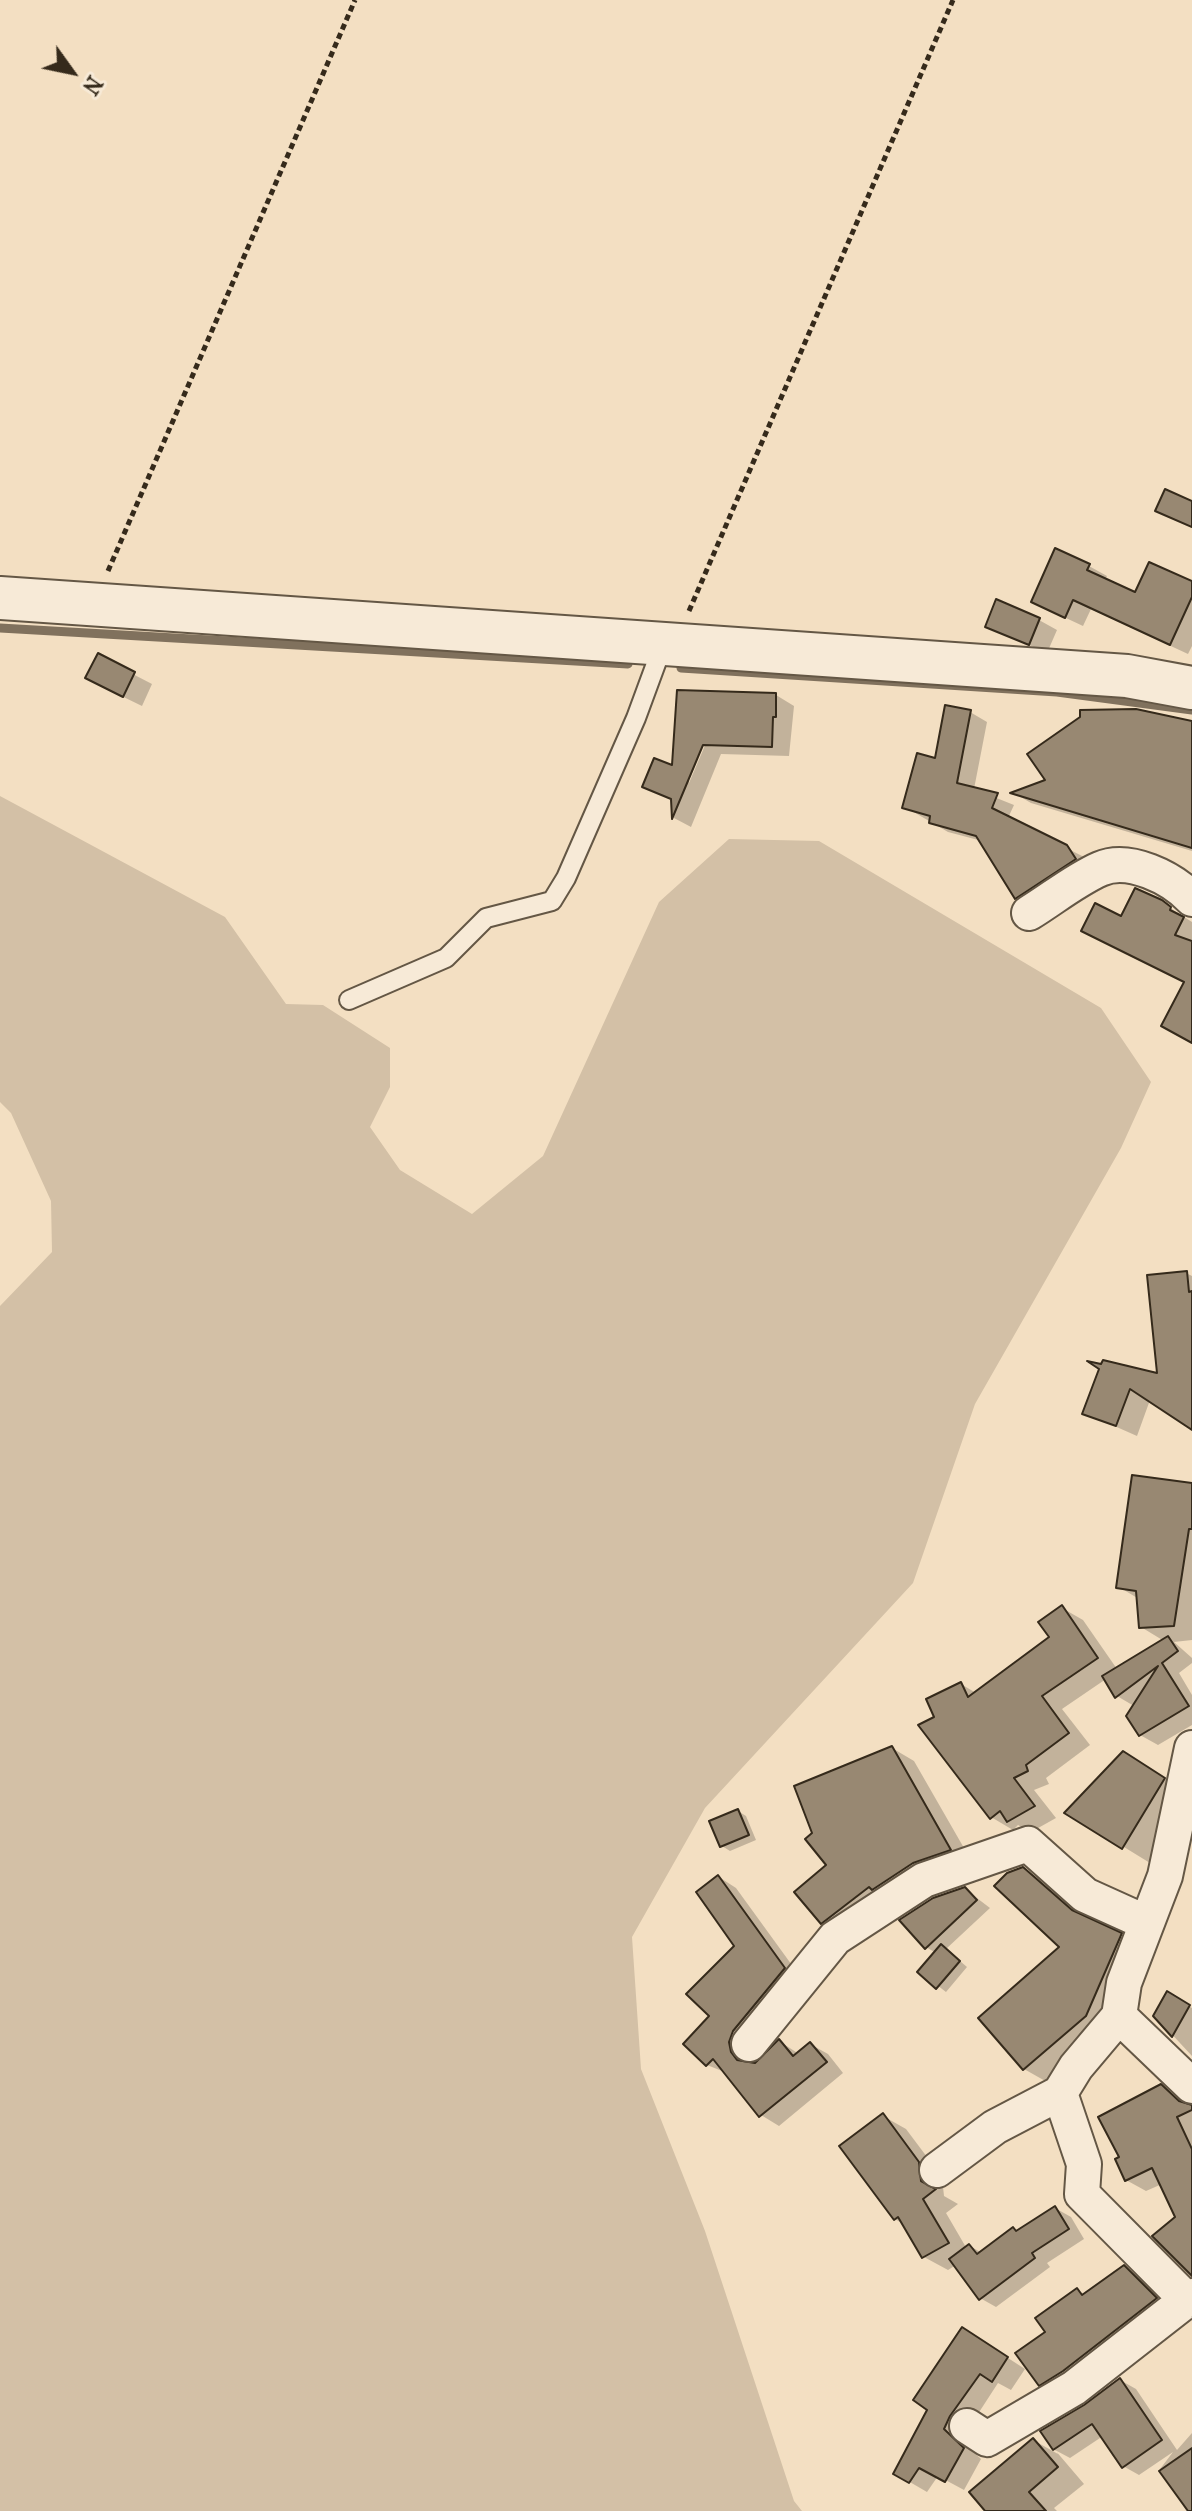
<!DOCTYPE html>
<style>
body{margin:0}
#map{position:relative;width:1192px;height:2511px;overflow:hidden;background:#f3dfc2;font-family:"IM FELL French Canon",serif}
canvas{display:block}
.north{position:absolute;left:32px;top:32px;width:80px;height:80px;-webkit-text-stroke:6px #f7ead7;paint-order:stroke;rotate:123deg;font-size:22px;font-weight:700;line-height:32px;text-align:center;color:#352a1b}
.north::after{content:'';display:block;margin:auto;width:28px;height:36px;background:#352a1b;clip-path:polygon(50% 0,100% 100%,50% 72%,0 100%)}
</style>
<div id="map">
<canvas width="1192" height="2511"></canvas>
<div class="north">N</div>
</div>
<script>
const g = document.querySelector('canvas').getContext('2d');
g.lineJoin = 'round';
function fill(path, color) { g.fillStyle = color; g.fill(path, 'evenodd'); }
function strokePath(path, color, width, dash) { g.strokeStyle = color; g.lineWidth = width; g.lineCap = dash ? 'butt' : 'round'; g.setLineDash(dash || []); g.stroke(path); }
const green = new Path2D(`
 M 0,796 L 225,917 L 286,1004 L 323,1005 L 390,1048 L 390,1087 L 370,1127 L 400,1170 L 472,1214 L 543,1156 L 659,902 L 729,839 L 819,841 L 1101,1008 L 1151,1082 L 1121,1148 L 975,1404 L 913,1583 L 705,1808 L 632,1937 L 641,2069 L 705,2231 L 794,2501 L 802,2511 L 0,2511 L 0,1306 L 52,1252 L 51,1201 L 11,1113 L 0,1102 Z`);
const shadow = new Path2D(`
 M 1089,566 L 1107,576 L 1105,580 L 1136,595 L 1192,583 L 1192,646 L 1188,654 L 1091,609 L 1083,626 L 1051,611 Z
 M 1039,620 L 1057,630 L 1047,653 L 987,626 Z
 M 98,656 L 152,684 L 142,706 L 105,688 Z
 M 679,692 L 776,695 L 794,706 L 789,756 L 721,754 L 691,827 L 674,818 L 673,801 L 644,786 L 673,768 ZM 705,735 L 709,736 L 689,783 L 689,773 Z
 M 970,712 L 987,722 L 974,789 L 1014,805 L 1008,818 L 1084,857 L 1091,869 L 1034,907 L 1017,898 L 982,841 L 948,832 L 905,807 Z
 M 1192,723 L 1192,851 L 1031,803 L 1014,793 Z
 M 1161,902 L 1192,922 L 1192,1041 L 1186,982 L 1122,918 Z
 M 1186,1273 L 1192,1276 L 1192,1428 L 1150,1400 L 1137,1436 L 1085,1413 L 1102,1368 L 1159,1375 Z
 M 1192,1485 L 1192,1640 L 1174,1642 L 1192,1658 L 1192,1663 L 1179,1673 L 1192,1695 L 1192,1725 L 1158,1745 L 1140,1735 L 1134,1706 L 1117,1696 L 1106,1679 L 1062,1709 L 1090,1745 L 1046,1778 L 1049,1784 L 1034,1790 L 1056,1818 L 1031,1832 L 1018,1825 L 1013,1830 L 991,1817 L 937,1718 L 961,1684 L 976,1693 L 1051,1637 L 1062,1608 L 1083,1620 L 1117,1669 L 1164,1641 L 1141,1627 L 1139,1599 L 1119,1587 Z
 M 892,1748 L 914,1761 L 972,1862 L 845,1935 L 822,1922 L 829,1865 Z
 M 1150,1769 L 1191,1795 L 1150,1863 L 1067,1812 Z
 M 738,1811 L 746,1816 L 756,1840 L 730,1851 L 722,1846 Z
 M 1023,1869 L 1047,1882 L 1089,1920 L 1143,1948 L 1109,2029 L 1047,2082 L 1024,2069 L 1062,1947 Z
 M 719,1877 L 736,1888 L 802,1979 L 747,2053 L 748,2064 L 756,2065 L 779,2041 L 799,2054 L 810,2044 L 828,2054 L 843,2073 L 779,2126 L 761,2115 L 727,2073 L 707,2065 L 686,2044 L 712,2016 L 737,1946 Z
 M 965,1889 L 990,1908 L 946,1949 L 967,1967 L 946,1992 L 920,1972 L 936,1953 L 926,1947 Z
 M 1168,1994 L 1192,2008 L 1192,2056 L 1155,2016 Z
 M 1161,2086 L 1192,2107 L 1192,2274 L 1178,2217 L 1162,2184 L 1146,2191 L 1126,2180 L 1121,2158 Z
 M 883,2116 L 906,2129 L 942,2177 L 944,2196 L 958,2204 L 946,2213 L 967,2249 L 970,2246 L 982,2253 L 1055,2208 L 1071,2217 L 1084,2239 L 1047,2263 L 1050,2267 L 996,2307 L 980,2298 L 956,2265 L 948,2270 L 924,2257 L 905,2225 L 895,2219 Z
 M 1124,2268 L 1142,2278 L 1173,2309 L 1058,2394 L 1040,2384 L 1048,2332 L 1077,2290 L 1086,2295 Z
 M 980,2340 L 1025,2369 L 1011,2390 L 998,2383 L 961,2440 L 981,2459 L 964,2490 L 938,2476 L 927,2492 L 896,2474 Z
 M 1120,2380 L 1136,2389 L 1177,2450 L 1192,2433 L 1192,2511 L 1160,2469 L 1173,2452 L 1139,2475 L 1123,2466 L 1103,2436 L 1070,2458 L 1055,2450 L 1084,2484 L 1054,2508 L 1057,2511 L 988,2511 L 1033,2440 L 1058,2454 L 1043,2432 L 1085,2407 Z`);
const stream = new Path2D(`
 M 0,628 L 628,664
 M 681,668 L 1057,692 L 1192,710`);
const building = new Path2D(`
 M 1165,489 L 1192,501 L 1192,527 L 1155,511 Z
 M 1055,548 L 1090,564 L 1087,570 L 1135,592 L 1149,562 L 1192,581 L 1192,597 L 1170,645 L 1073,600 L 1065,618 L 1031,602 Z
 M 996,599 L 1040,618 L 1029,645 L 985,627 Z
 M 98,653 L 135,672 L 123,697 L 85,678 Z
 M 677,690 L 776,693 L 776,717 L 773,717 L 772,747 L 703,745 L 672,819 L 671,799 L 642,787 L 654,758 L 672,765 Z
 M 945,705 L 971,710 L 957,783 L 998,793 L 992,808 L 1067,845 L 1076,859 L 1015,899 L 976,836 L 929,823 L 930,816 L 902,808 L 917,753 L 935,758 Z
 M 1136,709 L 1192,721 L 1192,848 L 1010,793 L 1045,780 L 1027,754 L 1080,717 L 1080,710 Z
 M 1135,888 L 1162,900 L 1171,907 L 1170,910 L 1184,917 L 1175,935 L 1192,941 L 1192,1043 L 1161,1026 L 1184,982 L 1081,931 L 1095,903 L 1121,916 Z
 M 1187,1271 L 1189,1292 L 1192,1291 L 1192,1430 L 1130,1389 L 1116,1426 L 1082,1414 L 1099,1369 L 1087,1361 L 1101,1364 L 1103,1360 L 1157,1373 L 1147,1275 Z
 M 1132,1475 L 1192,1483 L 1192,1529 L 1189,1529 L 1174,1626 L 1139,1628 L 1136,1591 L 1116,1588 Z
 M 1062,1605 L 1098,1658 L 1042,1696 L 1069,1733 L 1026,1765 L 1028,1771 L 1014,1778 L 1035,1806 L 1007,1822 L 1000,1811 L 990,1819 L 918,1725 L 934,1717 L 926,1699 L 961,1682 L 968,1697 L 1049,1637 L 1038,1622 Z
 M 1168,1636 L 1178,1651 L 1162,1663 L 1189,1706 L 1139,1736 L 1126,1716 L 1158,1666 L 1115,1698 L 1102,1676 Z
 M 892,1746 L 951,1850 L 913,1863 L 872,1890 L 869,1887 L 821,1924 L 794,1892 L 826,1865 L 805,1839 L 812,1833 L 794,1786 Z
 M 1123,1751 L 1165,1778 L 1122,1849 L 1064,1813 Z
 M 738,1809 L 749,1835 L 720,1847 L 709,1821 Z
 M 1023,1867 L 1072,1910 L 1122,1933 L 1086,2016 L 1023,2070 L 978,2018 L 1059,1947 L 994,1886 L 1007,1873 Z
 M 718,1875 L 785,1968 L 733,2031 L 729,2042 L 731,2052 L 737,2060 L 755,2063 L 779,2039 L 793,2056 L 810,2042 L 827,2062 L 759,2117 L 713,2059 L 706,2066 L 683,2044 L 709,2016 L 686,1994 L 734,1946 L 696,1892 Z
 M 965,1887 L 977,1900 L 925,1949 L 899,1920 L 933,1898 Z
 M 941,1944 L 960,1961 L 936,1989 L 917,1972 Z
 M 1167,1991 L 1190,2005 L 1172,2037 L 1153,2016 Z
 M 1161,2084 L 1179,2101 L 1192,2105 L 1192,2110 L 1177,2117 L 1192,2149 L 1192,2276 L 1152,2236 L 1175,2217 L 1152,2168 L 1125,2181 L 1115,2159 L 1119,2157 L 1098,2117 Z
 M 883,2113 L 919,2162 L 921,2181 L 936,2189 L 923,2199 L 949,2243 L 922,2258 L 898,2217 L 894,2220 L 839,2146 Z
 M 1055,2206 L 1069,2229 L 1032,2253 L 1035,2258 L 979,2300 L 949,2259 L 969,2244 L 977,2254 L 1013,2227 L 1016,2231 Z
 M 1124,2265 L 1157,2298 L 1063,2371 L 1039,2386 L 1015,2353 L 1045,2332 L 1035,2318 L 1077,2288 L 1082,2295 Z
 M 962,2327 L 1008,2357 L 992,2382 L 980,2374 L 950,2416 L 944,2429 L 964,2448 L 945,2482 L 919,2468 L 909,2483 L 893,2474 L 927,2410 L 913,2400 Z
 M 1120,2378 L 1162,2440 L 1122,2468 L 1092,2424 L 1053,2450 L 1040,2431 L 1084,2405 Z
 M 1033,2438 L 1058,2467 L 1029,2492 L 1046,2511 L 985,2511 L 969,2492 Z
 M 1192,2448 L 1192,2511 L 1188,2511 L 1159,2471 Z`);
const path = new Path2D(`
 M 108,571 L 355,0
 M 689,611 L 953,0`);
const service = new Path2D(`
 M 349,1000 L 446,958 L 486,918 L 552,901 L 566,878 L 636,718 L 664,642`);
const minor = new Path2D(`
 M 1029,913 C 1052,899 1075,880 1100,869 C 1129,856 1172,878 1192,899
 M 1192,1748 L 1165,1876 L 1124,1983 L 1119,2016 L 1192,2086
 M 749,2044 L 835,1938 L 924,1880 L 1028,1844 L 1085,1895 L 1147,1923
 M 1060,2093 L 1084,2164 L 1082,2194 L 1187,2300
 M 937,2170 L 995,2127 L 1060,2093 L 1076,2067 L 1119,2016
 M 967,2426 L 987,2439 L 1074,2388 L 1192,2296`);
const tertiary = new Path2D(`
 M 0,598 L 1127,676 L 1192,688`);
fill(green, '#d3c0a6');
fill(shadow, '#0003');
strokePath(stream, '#80715d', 9);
fill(building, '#988872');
strokePath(building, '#352a1b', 2);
strokePath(service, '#645745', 22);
strokePath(minor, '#645745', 38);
strokePath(tertiary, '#645745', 46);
strokePath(path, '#352a1b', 5, [6, 4]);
strokePath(service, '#f7ead7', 18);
strokePath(minor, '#f7ead7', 34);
strokePath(tertiary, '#f7ead7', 42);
</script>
